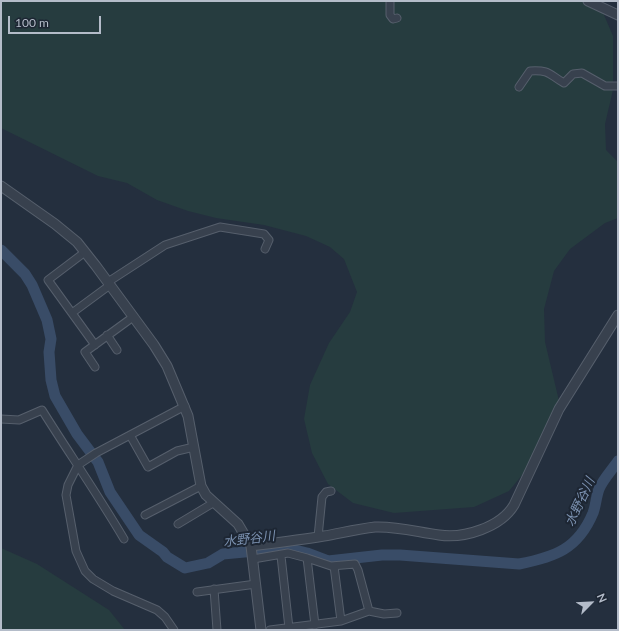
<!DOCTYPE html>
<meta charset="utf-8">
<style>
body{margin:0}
#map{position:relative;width:619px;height:631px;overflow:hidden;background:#242f3e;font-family:Lato,sans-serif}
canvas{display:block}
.frame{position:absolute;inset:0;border:2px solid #b4bcc9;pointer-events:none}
.north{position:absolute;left:571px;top:583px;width:40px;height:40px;-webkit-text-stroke:3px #1d2633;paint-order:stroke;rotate:66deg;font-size:11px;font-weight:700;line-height:16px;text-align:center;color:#b4bcc9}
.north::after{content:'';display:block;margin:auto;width:14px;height:18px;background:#b4bcc9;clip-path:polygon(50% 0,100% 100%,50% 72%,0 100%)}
.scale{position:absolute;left:8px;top:16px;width:93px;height:18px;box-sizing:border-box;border:2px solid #b4bcc9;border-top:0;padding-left:5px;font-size:12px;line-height:14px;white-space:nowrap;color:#b4bcc9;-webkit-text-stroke:3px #1d2633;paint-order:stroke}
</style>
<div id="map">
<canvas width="619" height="631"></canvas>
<div class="frame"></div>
<div class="north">N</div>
<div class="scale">100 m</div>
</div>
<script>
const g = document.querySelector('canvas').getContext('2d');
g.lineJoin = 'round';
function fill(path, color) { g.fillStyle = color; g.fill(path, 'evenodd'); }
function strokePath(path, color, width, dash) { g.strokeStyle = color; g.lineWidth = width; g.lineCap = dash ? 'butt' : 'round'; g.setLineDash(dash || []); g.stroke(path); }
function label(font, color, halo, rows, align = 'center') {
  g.font = font + ' Lato,"Noto Sans JP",sans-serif'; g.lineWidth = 4; g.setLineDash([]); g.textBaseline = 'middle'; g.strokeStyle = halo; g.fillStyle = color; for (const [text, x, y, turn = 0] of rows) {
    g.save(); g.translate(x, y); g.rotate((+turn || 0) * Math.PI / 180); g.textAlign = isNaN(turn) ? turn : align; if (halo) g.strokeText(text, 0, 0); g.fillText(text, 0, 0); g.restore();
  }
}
const green = new Path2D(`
 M 1,1 L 598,1 L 613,36 L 613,90 L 605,124 L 606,150 L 618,162 L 618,218 L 605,223 L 570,249 L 554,271 L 544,309 L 545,342 L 560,405 L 532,463 L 509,491 L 474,507 L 394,513 L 353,503 L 328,484 L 312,453 L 304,419 L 310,385 L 329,343 L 350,312 L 357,292 L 344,259 L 330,247 L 306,236 L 264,225 L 216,218 L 188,211 L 157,200 L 127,183 L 98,176 L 1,128 Z
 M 1,548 L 37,564 L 109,610 L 125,630 L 1,630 Z`);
const river = new Path2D(`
 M 1,250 L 25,274 L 32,285 L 47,320 L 51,339 L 49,352 L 51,380 L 55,396 L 77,434 L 98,462 L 110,492 L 139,535 L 163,552 L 167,557 L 185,568 L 208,563 L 223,554 L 287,548 L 307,553 L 328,561 L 382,555 L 400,555 L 519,564 C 555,557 578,549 593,513 C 596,505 596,497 599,489 C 603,479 612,470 618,461`);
const minor = new Path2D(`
 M 390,1 L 390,15 L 393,19 L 397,18
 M 519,87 L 530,71 C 551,70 548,74 564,83 L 573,74 L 582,73 L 605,86 L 618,86
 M 85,252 L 48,280 L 95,345
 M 108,282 L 165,245 L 220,227 L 264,234 L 269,240 L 265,249
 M 72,313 L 110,285
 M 107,335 L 117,350
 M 95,367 L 85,352 L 133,317
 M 1,419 L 19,420 L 42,410 C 69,453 98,495 124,539
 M 130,435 L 148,467 L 177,451 L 194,447
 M 145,515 L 201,486
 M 178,524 L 213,503
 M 318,537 L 322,497 L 326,492 L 331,491
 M 281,556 L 289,628
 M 307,558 L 315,625
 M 253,559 L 288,553 L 307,558 L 331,566 L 355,564 L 358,570 L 369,611
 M 334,566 L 341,621
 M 214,589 L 217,630
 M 197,592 L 256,584
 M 174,630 L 165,617 L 157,610 L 113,591 L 93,579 L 85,571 L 76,551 L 66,495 L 68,485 L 78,465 L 96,453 L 185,406
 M 270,630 L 341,621 L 369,611 L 384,614 L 397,613`);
const tertiary = new Path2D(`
 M 588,1 L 618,15
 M 1,186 L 55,224 L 77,242 L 96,266 L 154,345 L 167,366 L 188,416 L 201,486 L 206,495 L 238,524 L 251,546 L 261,630
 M 251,546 C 275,543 300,540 324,536 C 341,533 358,529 375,527 C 397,526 417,532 439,535 C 464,539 501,527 514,505 L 559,409 L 618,315`);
const waterNames = [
 ["水野谷川",580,502,-65],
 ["水野谷川",249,539,-7]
];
fill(green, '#263c3f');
strokePath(river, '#394c67', 11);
strokePath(minor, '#565f6c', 9);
strokePath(tertiary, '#565f6c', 11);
strokePath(minor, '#38414e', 7);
strokePath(tertiary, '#38414e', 9);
label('italic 13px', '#7c92b1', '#1d2633', waterNames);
</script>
